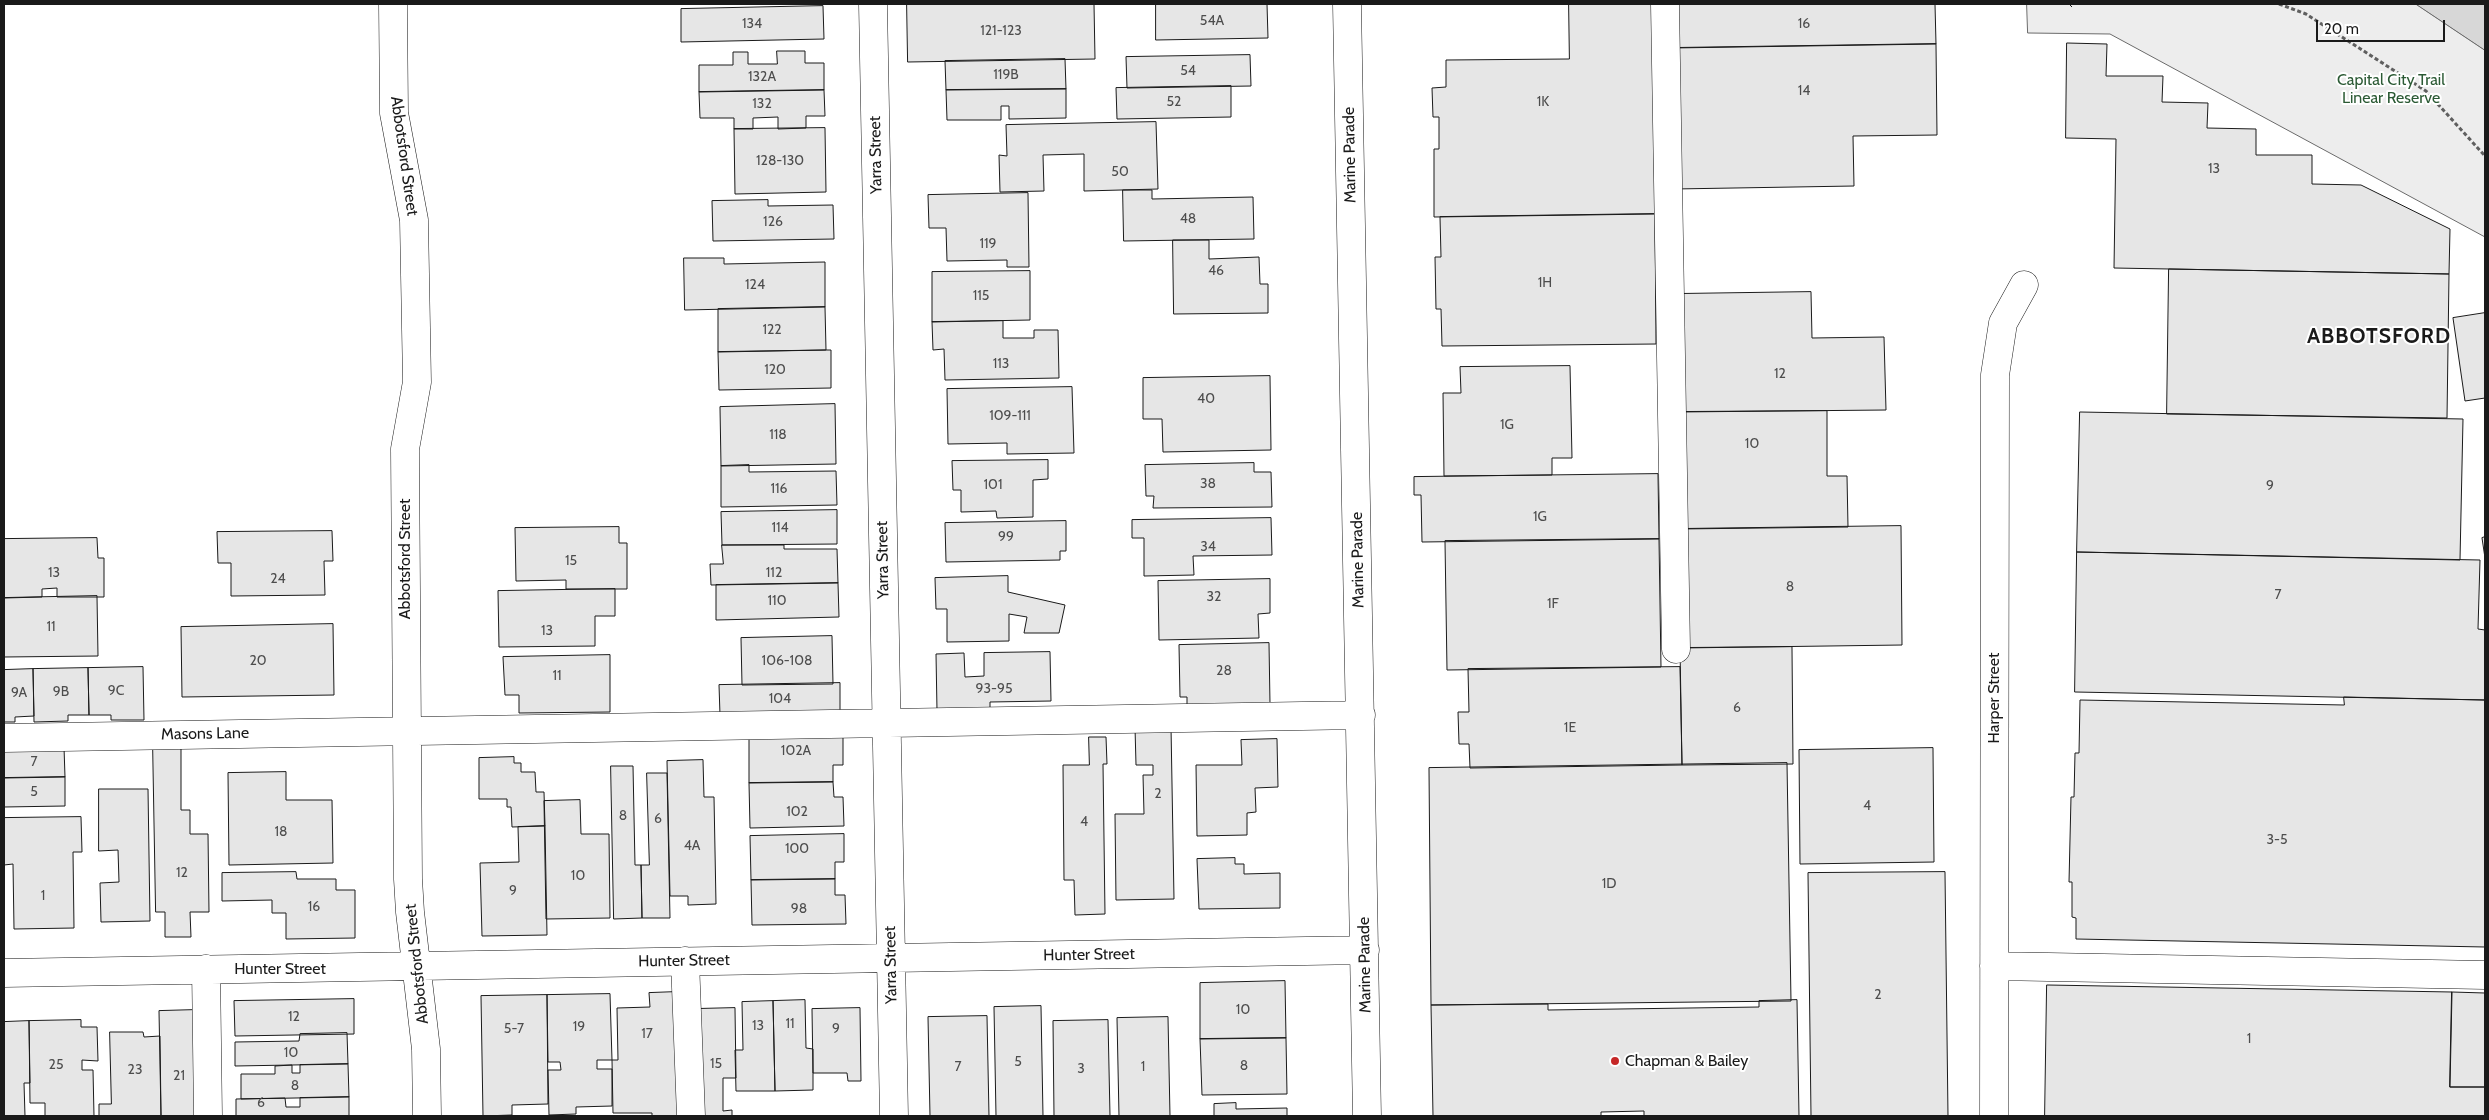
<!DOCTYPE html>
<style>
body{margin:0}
#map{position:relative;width:2489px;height:1120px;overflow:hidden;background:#fff;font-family:Cabin,sans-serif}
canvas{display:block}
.frame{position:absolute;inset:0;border:5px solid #1a1a1a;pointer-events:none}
.scale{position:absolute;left:2316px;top:20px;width:129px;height:22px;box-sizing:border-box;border:2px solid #1a1a1a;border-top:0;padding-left:6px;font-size:15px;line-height:18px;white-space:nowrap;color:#1a1a1a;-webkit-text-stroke:4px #fff;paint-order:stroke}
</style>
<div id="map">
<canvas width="2489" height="1120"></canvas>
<div class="frame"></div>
<div class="scale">20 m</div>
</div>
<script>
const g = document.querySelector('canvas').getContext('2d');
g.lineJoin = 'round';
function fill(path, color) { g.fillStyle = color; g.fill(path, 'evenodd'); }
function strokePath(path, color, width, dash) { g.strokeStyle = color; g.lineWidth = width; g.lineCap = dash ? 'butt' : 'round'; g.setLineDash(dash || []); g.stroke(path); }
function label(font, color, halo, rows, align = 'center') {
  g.font = font + ' Cabin,sans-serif'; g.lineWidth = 4; g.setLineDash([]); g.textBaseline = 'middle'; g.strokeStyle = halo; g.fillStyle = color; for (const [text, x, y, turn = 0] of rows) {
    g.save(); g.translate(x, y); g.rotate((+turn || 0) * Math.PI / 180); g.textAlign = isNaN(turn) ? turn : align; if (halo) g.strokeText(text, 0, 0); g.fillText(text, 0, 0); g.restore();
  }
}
const green = new Path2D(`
 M 2027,4 L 2416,4 L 2485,50 L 2485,237 L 2110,34 L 2028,33 Z`);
const water = new Path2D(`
 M 2416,4 L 2485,4 L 2485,50 Z`);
const building = new Path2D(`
 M 907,4 L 1094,4 L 1095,59 L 908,62 Z
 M 1156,4 L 1267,4 L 1268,38 L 1156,40 Z
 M 1569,4 L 1652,4 L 1655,214 L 1434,217 L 1434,149 L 1439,149 L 1439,117 L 1433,117 L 1432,88 L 1446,87 L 1446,60 L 1569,59 Z
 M 1671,4 L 1935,4 L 1936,44 L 1672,48 Z
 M 823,6 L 824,39 L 681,42 L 681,9 Z
 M 2067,43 L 2107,44 L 2106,76 L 2163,76 L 2162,102 L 2208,103 L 2207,128 L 2256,129 L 2256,155 L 2312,155 L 2312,184 L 2361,185 L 2450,229 L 2449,274 L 2114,268 L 2116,139 L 2066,138 Z
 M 1936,44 L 1937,135 L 1853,136 L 1854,186 L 1674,189 L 1672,48 Z
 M 777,51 L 805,51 L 805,63 L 824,63 L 824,90 L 699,92 L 699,65 L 733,65 L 733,52 L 748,52 L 748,64 L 777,64 Z
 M 1250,55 L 1251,86 L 1127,88 L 1126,57 Z
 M 1065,59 L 1066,89 L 946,90 L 945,61 Z
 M 1231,86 L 1231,117 L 1117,119 L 1116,88 Z
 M 1066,89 L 1066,118 L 1009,119 L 1009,106 L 1001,106 L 1001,120 L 947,120 L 946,90 Z
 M 824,90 L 825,116 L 806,116 L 806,128 L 778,129 L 778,117 L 753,118 L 753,129 L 734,129 L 734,118 L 700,118 L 699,92 Z
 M 1156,122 L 1158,189 L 1084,191 L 1084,154 L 1043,155 L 1044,191 L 1000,192 L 999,155 L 1007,156 L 1006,125 Z
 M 825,128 L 826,192 L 735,194 L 734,129 Z
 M 1123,190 L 1152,190 L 1152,199 L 1253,197 L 1254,239 L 1124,241 Z
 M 1028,193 L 1029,267 L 1007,267 L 1007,260 L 947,261 L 946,228 L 929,228 L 928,195 Z
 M 768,200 L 768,206 L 833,205 L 834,239 L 713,241 L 712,201 Z
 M 1655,214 L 1656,344 L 1442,346 L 1441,309 L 1436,309 L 1435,257 L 1441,257 L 1440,217 Z
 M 1173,240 L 1209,240 L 1209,259 L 1259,257 L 1260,284 L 1268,284 L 1268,313 L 1174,314 Z
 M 684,258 L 724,258 L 724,264 L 825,262 L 825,307 L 685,310 Z
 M 2169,269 L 2449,274 L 2447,418 L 2167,414 Z
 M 1030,271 L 1030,320 L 932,322 L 932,272 Z
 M 1811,292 L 1812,338 L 1884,337 L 1886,410 L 1676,412 L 1675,294 Z
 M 825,307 L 826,350 L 718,352 L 718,309 Z
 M 2485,313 L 2485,398 L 2465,401 L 2453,318 Z
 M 1003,321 L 1003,338 L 1034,338 L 1034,330 L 1058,330 L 1059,378 L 945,380 L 944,349 L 933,350 L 932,322 Z
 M 826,350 L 831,350 L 831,388 L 719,390 L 718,352 Z
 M 1570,366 L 1572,458 L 1552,458 L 1552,475 L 1444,476 L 1443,393 L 1461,393 L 1460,367 Z
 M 1270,376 L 1271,450 L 1163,452 L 1162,419 L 1143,419 L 1143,378 Z
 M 1072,387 L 1074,453 L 1007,454 L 1007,443 L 948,444 L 947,389 Z
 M 835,404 L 836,464 L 721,466 L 720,407 Z
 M 1827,411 L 1827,476 L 1847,476 L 1848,527 L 1678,529 L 1676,412 Z
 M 2080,412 L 2463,419 L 2460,560 L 2077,552 Z
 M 1048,460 L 1048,479 L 1033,480 L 1033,517 L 997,518 L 996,511 L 961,512 L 961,490 L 953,490 L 952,461 Z
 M 1254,463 L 1254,472 L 1271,472 L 1272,507 L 1153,508 L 1154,496 L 1146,496 L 1145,465 Z
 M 749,465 L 749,472 L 836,471 L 837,505 L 721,507 L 721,466 Z
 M 1658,474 L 1659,539 L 1422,542 L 1421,495 L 1414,495 L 1414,477 Z
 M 837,510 L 837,544 L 722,545 L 721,512 Z
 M 1271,518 L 1272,555 L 1193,556 L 1194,575 L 1144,576 L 1144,538 L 1132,538 L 1132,520 Z
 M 1066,521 L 1066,551 L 1060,551 L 1060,560 L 946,562 L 945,523 Z
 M 1901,526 L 1902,645 L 1680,648 L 1678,529 Z
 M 619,527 L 619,543 L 627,543 L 627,589 L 566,589 L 566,580 L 516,581 L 515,528 Z
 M 332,531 L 333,561 L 324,561 L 325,595 L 231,596 L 231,563 L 218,563 L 217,532 Z
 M 2485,537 L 2485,558 L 2482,538 Z
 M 97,538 L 98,558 L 104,558 L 104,597 L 57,597 L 57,588 L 42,589 L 42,597 L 4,598 L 4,539 Z
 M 1659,539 L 1661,667 L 1447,670 L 1445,541 Z
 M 722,545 L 784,545 L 784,549 L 837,549 L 838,583 L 711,585 L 710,564 L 723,564 Z
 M 2077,552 L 2480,560 L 2478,629 L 2485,630 L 2485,700 L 2075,692 Z
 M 1008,576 L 1008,592 L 1065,605 L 1059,633 L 1024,633 L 1027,617 L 1009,614 L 1009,641 L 947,642 L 947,609 L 936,609 L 935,578 Z
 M 1270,579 L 1270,613 L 1258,614 L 1259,638 L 1159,640 L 1158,581 Z
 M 838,583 L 839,617 L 716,620 L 716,585 Z
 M 615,589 L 615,616 L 595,616 L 595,646 L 499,647 L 498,591 Z
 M 97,596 L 98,656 L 4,657 L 4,598 Z
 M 333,624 L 334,695 L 182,697 L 181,627 Z
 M 832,636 L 833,684 L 742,685 L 741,638 Z
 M 1269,643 L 1270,704 L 1187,705 L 1187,697 L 1180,697 L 1179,645 Z
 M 1792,647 L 1793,764 L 1682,765 L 1680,648 Z
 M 1050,652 L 1051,701 L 990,702 L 990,711 L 937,711 L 936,654 L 964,653 L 965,677 L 984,676 L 984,653 Z
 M 610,655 L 610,712 L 519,713 L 519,695 L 505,695 L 503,657 Z
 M 143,667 L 144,720 L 111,720 L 111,715 L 89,715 L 88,668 Z
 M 1680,667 L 1682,765 L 1470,768 L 1469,744 L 1459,744 L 1458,712 L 1469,712 L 1468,669 Z
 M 88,668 L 89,715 L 68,715 L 68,721 L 34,722 L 33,669 Z
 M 33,669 L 34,716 L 15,717 L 15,722 L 4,722 L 4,670 Z
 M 840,683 L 840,713 L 720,715 L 719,685 Z
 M 2344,697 L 2485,700 L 2485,947 L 2076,939 L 2076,918 L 2072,917 L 2072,882 L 2069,882 L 2071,797 L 2074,797 L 2075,753 L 2079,753 L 2080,700 L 2344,705 Z
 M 1171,726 L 1174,899 L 1116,900 L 1115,814 L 1144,814 L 1143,775 L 1153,775 L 1153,765 L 1136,765 L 1135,727 Z
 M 843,736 L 843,765 L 833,765 L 833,782 L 749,783 L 749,738 Z
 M 1089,737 L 1106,737 L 1107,764 L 1103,764 L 1105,914 L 1075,915 L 1074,880 L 1064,880 L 1063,765 L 1089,765 Z
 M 1277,739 L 1278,787 L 1255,788 L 1256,812 L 1247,813 L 1247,835 L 1197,836 L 1196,765 L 1242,765 L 1241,740 Z
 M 153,744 L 181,744 L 181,810 L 190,810 L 190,834 L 208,834 L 209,912 L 190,912 L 191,937 L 165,937 L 165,912 L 156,912 Z
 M 64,747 L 65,777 L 4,778 L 4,748 Z
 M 1933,748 L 1934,862 L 1800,864 L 1799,750 Z
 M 514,757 L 514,763 L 521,763 L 521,772 L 535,772 L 536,792 L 544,792 L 545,826 L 512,827 L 511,807 L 507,807 L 507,799 L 479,799 L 479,758 Z
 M 703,760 L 704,797 L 714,797 L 716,904 L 688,905 L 688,896 L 670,896 L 667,761 Z
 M 1787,763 L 1791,1001 L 1431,1005 L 1429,768 Z
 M 611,766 L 633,766 L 635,865 L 641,865 L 642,918 L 614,919 Z
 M 286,772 L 286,800 L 332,800 L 333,863 L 229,865 L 228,773 Z
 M 647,773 L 667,773 L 670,918 L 642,918 L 641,865 L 649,865 Z
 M 65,777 L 65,806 L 4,807 L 4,778 Z
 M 833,782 L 834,797 L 843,797 L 844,826 L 750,828 L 749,783 Z
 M 99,789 L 148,789 L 150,921 L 101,922 L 100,883 L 119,882 L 118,850 L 99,851 Z
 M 580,800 L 581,834 L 609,834 L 610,918 L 546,919 L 544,801 Z
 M 81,817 L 82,852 L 73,852 L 74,928 L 14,929 L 13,864 L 4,865 L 4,818 Z
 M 545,826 L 547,935 L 482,936 L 480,863 L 519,862 L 518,827 Z
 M 844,834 L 844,862 L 835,862 L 835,879 L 751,880 L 750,836 Z
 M 1235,858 L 1235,864 L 1244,864 L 1244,874 L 1280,873 L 1280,908 L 1199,909 L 1197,859 Z
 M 296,872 L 297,879 L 336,879 L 336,890 L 355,890 L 355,938 L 286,939 L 286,913 L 272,913 L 272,900 L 222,901 L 222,873 Z
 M 1945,872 L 1948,1116 L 1811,1116 L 1808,873 Z
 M 835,879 L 835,895 L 845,895 L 846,924 L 752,925 L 751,880 Z
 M 1285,981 L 1286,1038 L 1200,1039 L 1200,983 Z
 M 2047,985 L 2452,992 L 2450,1087 L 2485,1087 L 2485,1116 L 2045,1116 Z
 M 676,992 L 678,1116 L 652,1116 L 652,1113 L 613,1113 L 612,1060 L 618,1060 L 617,1008 L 650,1007 L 649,993 Z
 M 2452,992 L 2485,993 L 2485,1087 L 2450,1087 Z
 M 610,994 L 612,1060 L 597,1060 L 597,1069 L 612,1069 L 612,1106 L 576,1107 L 576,1114 L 549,1115 L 548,1070 L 561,1070 L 560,1062 L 548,1062 L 547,995 Z
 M 547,995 L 548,1104 L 512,1105 L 512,1115 L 483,1116 L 481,996 Z
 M 354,999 L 354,1034 L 235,1036 L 234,1001 Z
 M 805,1000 L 806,1048 L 813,1049 L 813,1090 L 775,1091 L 773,1001 Z
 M 1797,1000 L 1799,1116 L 1644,1116 L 1644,1111 L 1601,1112 L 1601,1116 L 1433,1116 L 1431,1005 L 1548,1004 L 1548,1010 L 1759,1007 L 1759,1001 Z
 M 773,1001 L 775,1091 L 736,1091 L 735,1050 L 743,1050 L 742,1002 Z
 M 1041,1006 L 1043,1116 L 996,1116 L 994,1007 Z
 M 735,1008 L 736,1078 L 723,1078 L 723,1111 L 732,1110 L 732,1116 L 697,1116 L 695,1009 Z
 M 860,1008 L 861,1081 L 848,1081 L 847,1073 L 813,1073 L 812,1009 Z
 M 195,1010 L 198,1116 L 161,1116 L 159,1011 Z
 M 987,1016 L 989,1116 L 930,1116 L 928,1017 Z
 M 1168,1017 L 1170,1116 L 1119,1116 L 1117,1018 Z
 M 81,1020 L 81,1027 L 97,1027 L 98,1061 L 82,1060 L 82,1070 L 93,1070 L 94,1116 L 45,1116 L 45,1103 L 30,1103 L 29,1021 Z
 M 1108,1020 L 1110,1116 L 1054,1116 L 1053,1021 Z
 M 29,1021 L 30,1083 L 24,1083 L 25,1116 L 4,1116 L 4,1022 Z
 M 110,1032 L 143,1032 L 144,1037 L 160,1036 L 161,1116 L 99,1116 L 99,1104 L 111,1104 Z
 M 347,1033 L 348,1064 L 235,1066 L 235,1042 L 299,1041 L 300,1034 Z
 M 1286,1038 L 1287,1094 L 1202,1095 L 1200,1039 Z
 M 348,1064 L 349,1097 L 241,1099 L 241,1074 L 275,1074 L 275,1066 L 292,1065 L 292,1073 L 300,1073 L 300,1065 Z
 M 349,1097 L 349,1116 L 236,1116 L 236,1099 L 285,1098 L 286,1107 L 300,1107 L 300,1098 Z
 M 1236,1103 L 1236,1109 L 1287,1108 L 1287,1116 L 1214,1116 L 1214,1104 Z`);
const path = new Path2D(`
 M 2279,4 L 2306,14 L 2426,91 L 2485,156`);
const minor = new Path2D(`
 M 393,4 L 394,113 L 414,220 L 417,382 L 405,449 L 408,879 L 410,912 L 426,1049 L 427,1116
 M 873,4 L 894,1116
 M 1347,4 L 1367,1116
 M 1665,4 L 1676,649
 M 4,738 L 1361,715
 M 685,961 L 691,1116
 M 1994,966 L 2485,975
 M 206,969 L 208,1116
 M 4,973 L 1365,950
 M 1994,1116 L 1995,375 L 2003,323 L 2024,285`);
const fence = new Path2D(`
 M 2069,4 L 2072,7`);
const markers = [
 [1615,1061,5,"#c62828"]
];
const numberNames = [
 ["54A",1212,21],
 ["134",752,24],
 ["16",1804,24],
 ["121-123",1001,31],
 ["54",1188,71],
 ["119B",1006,75],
 ["132A",762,77],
 ["14",1804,91],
 ["52",1174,102],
 ["1K",1543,102],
 ["132",762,104],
 ["128-130",780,161],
 ["13",2214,169],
 ["50",1120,172],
 ["48",1188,219],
 ["126",773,222],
 ["119",988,244],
 ["46",1216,271],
 ["1H",1545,283],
 ["124",755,285],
 ["115",981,296],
 ["122",772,330],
 ["113",1001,364],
 ["120",775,370],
 ["12",1780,374],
 ["40",1206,399],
 ["109-111",1010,416],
 ["1G",1507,425],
 ["118",778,435],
 ["10",1752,444],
 ["38",1208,484],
 ["101",993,485],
 ["9",2270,486],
 ["116",779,489],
 ["1G",1540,517],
 ["114",780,528],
 ["99",1006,537],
 ["34",1208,547],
 ["15",571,561],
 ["13",54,573],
 ["112",774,573],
 ["24",278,579],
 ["8",1790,587],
 ["7",2278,595],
 ["32",1214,597],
 ["110",777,601],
 ["1F",1553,604],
 ["11",51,627],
 ["13",547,631],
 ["20",258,661],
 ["106-108",787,661],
 ["28",1224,671],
 ["11",557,676],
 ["93-95",994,689],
 ["9C",116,691],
 ["9B",61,692],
 ["9A",19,693],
 ["104",780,699],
 ["6",1737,708],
 ["1E",1570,728],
 ["102A",796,751],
 ["7",34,762],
 ["5",34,792],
 ["2",1158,794],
 ["4",1867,806],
 ["102",797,812],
 ["8",623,816],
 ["6",658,819],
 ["4",1084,822],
 ["18",281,832],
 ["3-5",2277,840],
 ["4A",692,846],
 ["100",797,849],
 ["12",182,873],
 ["10",578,876],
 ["1D",1609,884],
 ["9",513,891],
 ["1",43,896],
 ["16",314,907],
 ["98",799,909],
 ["2",1878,995],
 ["10",1243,1010],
 ["12",294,1017],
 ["11",790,1024],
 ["13",758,1026],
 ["19",579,1027],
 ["5-7",514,1029],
 ["9",836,1029],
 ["17",647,1034],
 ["1",2249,1039],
 ["10",291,1053],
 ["5",1018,1062],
 ["15",716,1064],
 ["25",56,1065],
 ["8",1244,1066],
 ["7",958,1067],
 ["1",1143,1067],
 ["3",1081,1069],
 ["23",135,1070],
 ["21",179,1076],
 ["8",295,1086],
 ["6",261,1103]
];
const parkNames = [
 ["Capital City Trail",2391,80],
 ["Linear Reserve",2391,98]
];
const streetNames = [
 ["Yarra Street",876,155,-91],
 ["Marine Parade",1350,155,-91],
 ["Abbotsford Street",404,156,82],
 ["Abbotsford Street",405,559,-90],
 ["Yarra Street",883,560,-91],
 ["Marine Parade",1358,560,-91],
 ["Harper Street",1994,698,-90],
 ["Masons Lane",205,734,-1],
 ["Hunter Street",1089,955,-1],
 ["Hunter Street",684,961,-1],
 ["Abbotsford Street",417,964,-96],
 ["Yarra Street",891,965,-91],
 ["Marine Parade",1365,965,-91],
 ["Hunter Street",280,969]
];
const poiNames = [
 ["Chapman & Bailey",1625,1061]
];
const districtNames = [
 ["ABBOTSFORD",2379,337]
];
fill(green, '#ededed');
strokePath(green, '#6a6a6a', 1);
fill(water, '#d7d7d7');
strokePath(water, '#6a6a6a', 1);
fill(building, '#e6e6e6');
strokePath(building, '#1a1a1a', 1);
strokePath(minor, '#1a1a1a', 29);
strokePath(path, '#5f5f5f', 3, [4, 2.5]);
strokePath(minor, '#fff', 28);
strokePath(fence, '#1a1a1a', 1, [6, 2.5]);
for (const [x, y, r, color] of markers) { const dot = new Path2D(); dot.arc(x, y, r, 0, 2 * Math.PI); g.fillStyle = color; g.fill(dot); strokePath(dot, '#fff', 2); }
label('14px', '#4d4d4d', null, numberNames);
label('16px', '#2b5a34', '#fff', parkNames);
label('16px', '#1a1a1a', '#fff', streetNames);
label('16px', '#1a1a1a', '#fff', poiNames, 'left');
g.letterSpacing = '1px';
label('bold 21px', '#1a1a1a', '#fff', districtNames);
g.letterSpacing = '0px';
</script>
